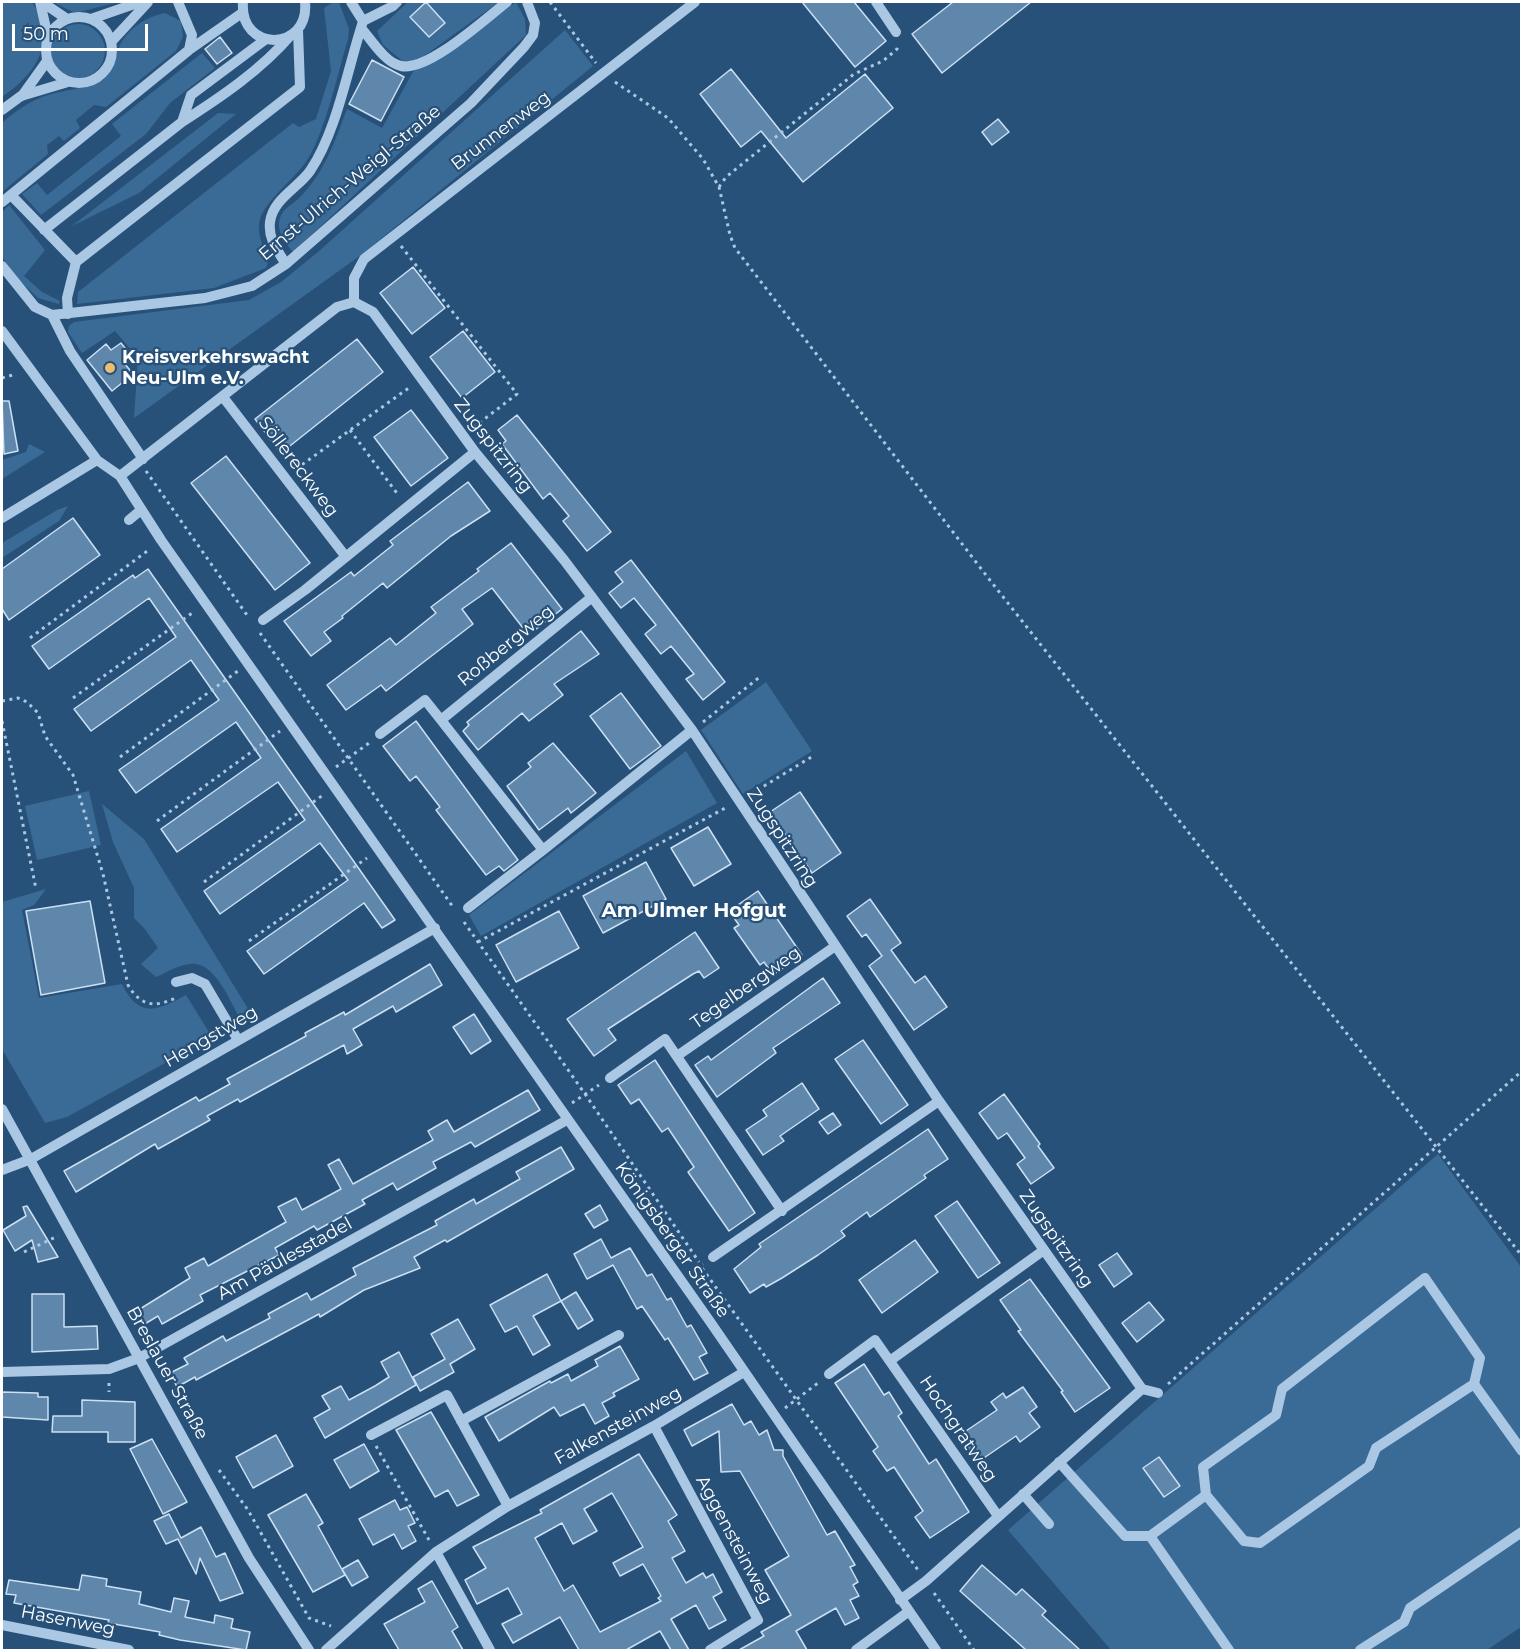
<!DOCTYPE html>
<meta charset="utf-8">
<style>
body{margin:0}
#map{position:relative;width:1523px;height:1652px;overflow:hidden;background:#275179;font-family:Montserrat,sans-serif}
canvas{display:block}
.frame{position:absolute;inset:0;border:3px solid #fff;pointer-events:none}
.scale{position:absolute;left:12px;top:24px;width:136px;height:27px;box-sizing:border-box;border:3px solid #fff;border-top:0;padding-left:8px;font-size:18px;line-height:21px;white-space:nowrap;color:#fff;-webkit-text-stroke:4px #275179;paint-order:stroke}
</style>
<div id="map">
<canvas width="1523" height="1652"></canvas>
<div class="frame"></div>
<div class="scale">50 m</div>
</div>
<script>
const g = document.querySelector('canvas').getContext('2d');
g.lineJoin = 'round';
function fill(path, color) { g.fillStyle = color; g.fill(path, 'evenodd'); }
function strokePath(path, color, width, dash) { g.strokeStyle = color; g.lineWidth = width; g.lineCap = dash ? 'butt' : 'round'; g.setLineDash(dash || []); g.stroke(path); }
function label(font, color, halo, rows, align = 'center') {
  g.font = font + ' Montserrat,sans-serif'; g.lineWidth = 4.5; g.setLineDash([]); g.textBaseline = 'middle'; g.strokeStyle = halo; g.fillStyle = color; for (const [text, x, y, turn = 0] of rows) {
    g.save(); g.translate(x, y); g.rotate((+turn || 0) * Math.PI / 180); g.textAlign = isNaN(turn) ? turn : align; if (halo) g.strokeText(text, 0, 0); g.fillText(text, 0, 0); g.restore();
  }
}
const green = new Path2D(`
 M 2,2 L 32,2 C 58,42 36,74 2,97 Z
 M 53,2 L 119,2 L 75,13 Z
 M 333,2 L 339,2 L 340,5 L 349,29 L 348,39 C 338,72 325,134 306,162 C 294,179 267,199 260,219 C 256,233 263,247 269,259 L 266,268 L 214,288 L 77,304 L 78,292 L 293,123 L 299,127 L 316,119 L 331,71 L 324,8 Z
 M 408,2 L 499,2 L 417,61 L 404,62 L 383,45 L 377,31 Z
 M 516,2 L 525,19 L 526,35 L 293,252 C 286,244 278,234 279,223 C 281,209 289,207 298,199 C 324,174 335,141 347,109 L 382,128 L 414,70 L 433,61 Z
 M 165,13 L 181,21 L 183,37 L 176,51 L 106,107 L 94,105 L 76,120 L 80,128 L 64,141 L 59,136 L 47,145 L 48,154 L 2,192 L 2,123 C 14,112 28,102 45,96 C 65,89 88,90 105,76 C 114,69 115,57 119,47 C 128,28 146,17 165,13 Z
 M51 51a27 27 0 1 1 54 0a27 27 0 1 1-54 0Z
 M 565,30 L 593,66 L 361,255 L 134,418 L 138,358 L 115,331 L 82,353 L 68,332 L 69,326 L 74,322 L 249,300 L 281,282 L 318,252 Z
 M 202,53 L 215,68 L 170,103 L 146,134 L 41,215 L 22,194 L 37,183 L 47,195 L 121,136 L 112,124 Z
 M 218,113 L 236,114 L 139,193 L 72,226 Z
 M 9,205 L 45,250 L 24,276 L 42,292 L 60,301 L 59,304 L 38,298 L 19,280 L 2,257 L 2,212 Z
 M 29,444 L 45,452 L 2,479 L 2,460 L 26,452 Z
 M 68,506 L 59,521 L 2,558 L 2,543 L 57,510 Z
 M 766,682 L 812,751 L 743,794 L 701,730 Z
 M 686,751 L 717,803 L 481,936 L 469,915 Z
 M 89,791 L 101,845 L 37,860 L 25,806 Z
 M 102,804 L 144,839 L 250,1012 L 240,1018 C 230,1002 217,967 196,964 C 183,962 168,972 156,977 L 141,964 L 158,948 L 144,928 L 134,918 L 134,888 L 113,842 Z
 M 46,889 L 34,905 L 22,910 L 39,998 L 122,984 C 139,1019 157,1011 186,995 L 212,1037 L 67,1117 L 45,1123 L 2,1049 L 2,902 Z
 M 1438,1154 L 1521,1267 L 1521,1627 L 1487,1650 L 1111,1650 L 1008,1530 Z`);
const building = new Path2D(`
 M 426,2 L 445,23 L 429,37 L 410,17 Z
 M 802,2 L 854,2 L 886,41 L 855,67 Z
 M 953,2 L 1031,2 L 942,73 L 912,34 Z
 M 220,37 L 232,53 L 217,64 L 205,49 Z
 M 372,60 L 404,77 L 381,121 L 349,104 Z
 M 731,69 L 786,138 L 865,74 L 893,108 L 803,182 L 761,131 L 741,147 L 700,94 Z
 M 998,119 L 1009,132 L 992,145 L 982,132 Z
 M 413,267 L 445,308 L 412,334 L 380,293 Z
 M 463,331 L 495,372 L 462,398 L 430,357 Z
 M 357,339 L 383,372 L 281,453 L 255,419 Z
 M 121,343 L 133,358 L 125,364 L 133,374 L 112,391 L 87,360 L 106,344 L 111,350 Z
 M 2,401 L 9,401 L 18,451 L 4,454 Z
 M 411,410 L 448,458 L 411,486 L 374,437 Z
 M 517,415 L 611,532 L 587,551 L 563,521 L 569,516 L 550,493 L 543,499 L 502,444 L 506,441 L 498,430 Z
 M 226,456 L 310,563 L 275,590 L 191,483 Z
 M 468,482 L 490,511 L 451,536 L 387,588 L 383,583 L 342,616 L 343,618 L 324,632 L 331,641 L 311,656 L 284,621 L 351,572 L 354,576 L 393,545 L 390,541 Z
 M 73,518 L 100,555 L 9,620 L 2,609 L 2,569 Z
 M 511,543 L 562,609 L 535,630 L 530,623 L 523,628 L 492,588 L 462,609 L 473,624 L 386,691 L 381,685 L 346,710 L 327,685 L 390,638 L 396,645 L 436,613 L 431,607 L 479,571 L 477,569 Z
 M 631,560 L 725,682 L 703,700 L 686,679 L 694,674 L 671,646 L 661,654 L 645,634 L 656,625 L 634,598 L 621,608 L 609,593 L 623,582 L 615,572 Z
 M 148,569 L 395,920 L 382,928 L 364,903 L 264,974 L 247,951 L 348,880 L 320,843 L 220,914 L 204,891 L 305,820 L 278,782 L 177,852 L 161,829 L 261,758 L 236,722 L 136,793 L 119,770 L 219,700 L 191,660 L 91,731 L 74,709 L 176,637 L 149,598 L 49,669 L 32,646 L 133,575 L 135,578 Z
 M 581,631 L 599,654 L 554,684 L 563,695 L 529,721 L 522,713 L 478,750 L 463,731 L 469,725 L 467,722 Z
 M 621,693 L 661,746 L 630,769 L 590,716 Z
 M 416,721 L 518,860 L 504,871 L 499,866 L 486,875 L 436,810 L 440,807 L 416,776 L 410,781 L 383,746 Z
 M 553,743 L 596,793 L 571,813 L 568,808 L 539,830 L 507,786 L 531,767 L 528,763 Z
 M 800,792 L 841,853 L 812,873 L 770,812 Z
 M 708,827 L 731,864 L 694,886 L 671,848 Z
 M 646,862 L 666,899 L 603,933 L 583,896 Z
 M 758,891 L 802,955 L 773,975 L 764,962 L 760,965 L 734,928 L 739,925 L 729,911 Z
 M 870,899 L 901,943 L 891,950 L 915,983 L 925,976 L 947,1007 L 914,1030 L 869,966 L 882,956 L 866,934 L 862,937 L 847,916 Z
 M 90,901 L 105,983 L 41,995 L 26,911 Z
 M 559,911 L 579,948 L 516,982 L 496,945 Z
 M 695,932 L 719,968 L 704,978 L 699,971 L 693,974 L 608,1029 L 616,1040 L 594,1056 L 567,1019 Z
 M 430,964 L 442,985 L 396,1012 L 393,1006 L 353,1029 L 362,1045 L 347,1054 L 344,1045 L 240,1102 L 238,1099 L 207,1116 L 210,1120 L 158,1149 L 155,1144 L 76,1192 L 64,1171 L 196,1097 L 199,1101 L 230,1084 L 227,1079 L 306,1036 L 305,1033 L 344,1012 L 345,1015 Z
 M 823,978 L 840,1003 L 773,1048 L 776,1053 L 717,1097 L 695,1065 L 708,1056 L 711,1060 Z
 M 474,1014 L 491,1041 L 471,1054 L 453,1027 Z
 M 863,1040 L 908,1105 L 881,1124 L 835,1059 Z
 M 655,1060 L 755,1213 L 729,1231 L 688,1172 L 694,1167 L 668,1128 L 662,1132 L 639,1099 L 631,1104 L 618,1085 Z
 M 802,1083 L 819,1109 L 780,1136 L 784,1141 L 763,1155 L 746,1130 L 767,1116 L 763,1110 Z
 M 528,1090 L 540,1110 L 475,1147 L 471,1142 L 433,1162 L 436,1168 L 397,1190 L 393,1183 L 362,1200 L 365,1204 L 317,1230 L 314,1226 L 275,1248 L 279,1255 L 200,1295 L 203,1301 L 162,1324 L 158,1316 L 143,1325 L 135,1312 L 190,1278 L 185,1268 L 204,1258 L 208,1266 L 286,1222 L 278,1207 L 296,1198 L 302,1210 L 341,1189 L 328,1165 L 339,1159 L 353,1184 L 433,1140 L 428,1131 L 447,1120 L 454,1132 Z
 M 1004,1094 L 1040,1144 L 1038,1146 L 1054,1168 L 1031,1184 L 1017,1164 L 1025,1158 L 1007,1133 L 998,1139 L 979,1113 Z
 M 833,1113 L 841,1125 L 828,1134 L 819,1122 Z
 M 928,1129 L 948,1159 L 924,1175 L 926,1178 L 870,1217 L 867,1212 L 841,1231 L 845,1236 L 818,1255 L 782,1278 L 766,1287 L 764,1284 L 750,1293 L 734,1269 L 761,1247 L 759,1244 Z
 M 561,1147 L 574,1169 L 447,1242 L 445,1240 L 414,1257 L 420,1268 L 364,1290 L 320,1317 L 319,1314 L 196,1380 L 195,1377 L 177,1387 L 170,1373 L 188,1364 L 184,1358 L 223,1336 L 226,1341 L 270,1318 L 268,1314 L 307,1293 L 311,1300 L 356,1275 L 353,1268 L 437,1225 L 435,1221 L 474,1199 L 476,1204 L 520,1179 L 516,1172 Z
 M 957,1201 L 1000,1263 L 978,1278 L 935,1216 Z
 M 600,1205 L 608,1220 L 594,1228 L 585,1214 Z
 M 27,1206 L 58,1257 L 38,1262 L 32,1240 L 15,1251 L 3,1230 L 26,1216 L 23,1207 Z
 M 601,1239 L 611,1258 L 630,1248 L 647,1276 L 652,1274 L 667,1300 L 671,1298 L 687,1327 L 691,1325 L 707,1353 L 699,1357 L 708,1373 L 694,1380 L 668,1338 L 665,1340 L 642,1306 L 637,1309 L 613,1265 L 587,1279 L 574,1254 Z
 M 915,1240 L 938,1272 L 882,1313 L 859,1280 Z
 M 1117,1253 L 1132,1274 L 1114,1287 L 1099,1265 Z
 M 547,1274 L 561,1301 L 533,1316 L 550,1345 L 533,1355 L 517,1326 L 505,1332 L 490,1305 Z
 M 1030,1279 L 1110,1388 L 1075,1412 L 1061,1392 L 1063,1391 L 1018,1331 L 1021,1330 L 1000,1300 Z
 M 576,1292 L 593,1320 L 578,1329 L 561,1301 Z
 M 32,1294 L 64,1294 L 64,1327 L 97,1326 L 98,1349 L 32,1352 Z
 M 1149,1302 L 1164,1320 L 1137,1342 L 1122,1323 Z
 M 458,1319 L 475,1349 L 450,1364 L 454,1372 L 420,1391 L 413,1377 L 445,1359 L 431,1334 Z
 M 620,1346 L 639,1379 L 613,1393 L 615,1396 L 602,1403 L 609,1416 L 595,1424 L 584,1404 L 560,1416 L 554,1407 L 499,1441 L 485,1417 L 550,1381 L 551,1383 L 568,1374 L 571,1381 L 598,1366 L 595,1360 Z
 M 399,1352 L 416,1385 L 325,1438 L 314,1418 L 330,1409 L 322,1396 L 341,1386 L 349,1400 L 375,1386 L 389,1377 L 381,1362 Z
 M 864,1364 L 884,1395 L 889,1392 L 902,1413 L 898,1416 L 929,1464 L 936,1459 L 969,1512 L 930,1538 L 915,1517 L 923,1511 L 894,1467 L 887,1471 L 873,1451 L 878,1447 L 835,1383 Z
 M 1023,1387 L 1037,1407 L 1029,1413 L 1040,1427 L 1020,1442 L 1016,1436 L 978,1462 L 960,1435 L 997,1410 L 991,1402 L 1003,1393 L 1006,1398 Z
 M 2,1392 L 38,1393 L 38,1397 L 48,1397 L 48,1420 L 2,1417 Z
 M 82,1400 L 135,1402 L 135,1442 L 108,1442 L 108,1432 L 52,1432 L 53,1416 L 82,1416 Z
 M 732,1404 L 744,1425 L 751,1421 L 759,1435 L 767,1430 L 774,1450 L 783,1450 L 783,1456 L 827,1535 L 835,1531 L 855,1565 L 850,1567 L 858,1582 L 853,1585 L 859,1596 L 850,1600 L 859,1618 L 845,1625 L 836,1608 L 796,1631 L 807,1650 L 739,1650 L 764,1636 L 761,1632 L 791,1615 L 765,1570 L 789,1556 L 740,1471 L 721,1472 L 719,1431 L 692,1446 L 684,1430 Z
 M 431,1412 L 479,1495 L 457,1506 L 448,1490 L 435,1497 L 396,1430 Z
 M 276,1435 L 293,1466 L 253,1488 L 236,1457 Z
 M 152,1439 L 187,1502 L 163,1514 L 130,1449 Z
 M 364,1444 L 379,1471 L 350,1488 L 334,1460 Z
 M 639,1454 L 677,1515 L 668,1521 L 685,1551 L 672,1558 L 686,1583 L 703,1573 L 706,1578 L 713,1574 L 722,1592 L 713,1597 L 726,1620 L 709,1629 L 696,1605 L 671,1619 L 689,1650 L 671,1650 L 660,1631 L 626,1650 L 579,1650 L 560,1617 L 513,1643 L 502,1624 L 522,1614 L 508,1588 L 477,1604 L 465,1580 L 486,1568 L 473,1547 L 542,1513 L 540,1510 ZM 612,1493 L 643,1547 L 613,1563 L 620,1576 L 643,1564 L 661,1596 L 658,1598 L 661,1601 L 600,1632 L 573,1585 L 564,1591 L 535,1538 L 562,1523 L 573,1544 L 597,1531 L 584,1509 Z
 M 1159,1457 L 1180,1486 L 1164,1497 L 1143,1468 Z
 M 306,1494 L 323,1523 L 318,1526 L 345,1575 L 313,1592 L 268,1515 Z
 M 395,1500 L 400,1510 L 407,1507 L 415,1523 L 408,1526 L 416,1541 L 402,1549 L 394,1534 L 373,1545 L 359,1519 Z
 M 169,1514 L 181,1538 L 201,1527 L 216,1557 L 225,1553 L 243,1593 L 220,1601 L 200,1558 L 196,1574 L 178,1539 L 166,1544 L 154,1521 Z
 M 358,1560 L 368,1577 L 352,1586 L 342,1569 Z
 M 982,1565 L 1016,1595 L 1022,1589 L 1046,1611 L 1042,1615 L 1080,1650 L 1026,1650 L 960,1591 Z
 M 82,1575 L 107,1579 L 106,1586 L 141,1592 L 139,1604 L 171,1612 L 174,1598 L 189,1601 L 185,1617 L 214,1623 L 215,1615 L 233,1619 L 231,1628 L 250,1632 L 246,1650 L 180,1640 L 159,1635 L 160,1632 L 108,1623 L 109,1620 L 14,1603 L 16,1595 L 6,1594 L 9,1580 L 79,1590 Z
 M 432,1581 L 458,1627 L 452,1631 L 463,1650 L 399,1650 L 384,1624 L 425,1602 L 418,1589 Z`);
const path = new Path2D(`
 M 550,2 L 596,63
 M 615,82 L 668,118 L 703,159 L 719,187 L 730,235 L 735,248 L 989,579 L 1522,1256
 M 719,187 L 726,177 L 854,74 L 883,61 L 897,49 L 898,44
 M 401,246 L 517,394 L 474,427
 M 2,378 L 16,374
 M 350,430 L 399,496
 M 296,469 L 410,387
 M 146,471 L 249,618
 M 260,633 L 453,907
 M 30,638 L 150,549
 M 73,698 L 195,611
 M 2,701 L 18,698 L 27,702 L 38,713 L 45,736 L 73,775 L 103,874 L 128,985 C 141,1007 156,1008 177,997
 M 2,721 L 36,889
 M 703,722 L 761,676
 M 120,757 L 238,671
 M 336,767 L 369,743
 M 751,794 L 813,756
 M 157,821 L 280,731
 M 204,882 L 323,795
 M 464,922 L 585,1094 L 699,1262
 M 249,941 L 367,858
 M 478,942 L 727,807
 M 572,1103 L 599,1085
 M 24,1252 L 58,1236
 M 702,1268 L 918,1570
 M 690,1272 L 703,1264
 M 109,1383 L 109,1392
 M 1168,1384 L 1522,1071
 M 785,1408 L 818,1383
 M 376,1446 L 429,1540
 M 219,1470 L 248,1510 L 309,1618 L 331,1626
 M 934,1593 L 974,1650`);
const minor = new Path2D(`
 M 40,2 L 48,37
 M 42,2 L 67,19
 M 243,2 C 239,53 310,52 305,2
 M 876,2 L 896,32
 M46 50a33 33 0 1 1 66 0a33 33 0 1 1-66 0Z
 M 91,19 L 140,2
 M 363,21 L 393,6 L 397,2
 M 361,28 C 371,39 385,63 401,66 C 428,72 486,18 507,2
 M 111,42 L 148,2
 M 189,50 L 242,13
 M 22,96 L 47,61
 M 2,110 L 21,96 L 68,82
 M 182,122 C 221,97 261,70 291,35
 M 11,195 L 76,262 L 300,87 L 298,30
 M 2,202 L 189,50 L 192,35 L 178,2
 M 44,230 L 182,122 L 191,95 L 266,39
 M 286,264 C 277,250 268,239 270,222 C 273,199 298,188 310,171 C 336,133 347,72 361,28 L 363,21 L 351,2
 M 2,266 L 35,307 L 52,315 L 205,298 L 252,286 L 286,264 L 471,103 L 524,47 L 533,35 L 535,23 L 527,2
 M 354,302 L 354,278 L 364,259 L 695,2
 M 68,314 L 67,298 L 76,262
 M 52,315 L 70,351 L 143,459
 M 2,331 L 97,460 L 120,476 L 161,540 L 711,1323 L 936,1650
 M 223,397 L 346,557
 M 120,476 L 337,307 L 354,302 L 373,312 L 475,452 L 564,560 L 692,730 L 939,1101 L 1142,1389 L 926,1581 L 900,1600
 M 2,518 L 97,460
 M 129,520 L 141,510
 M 592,597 L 441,720 L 543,850 L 692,730
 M 263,620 L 305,590 L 475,452
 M 380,734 L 425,700 L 441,720
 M 468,908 L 543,850
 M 176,982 L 192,978 L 205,984 L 238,1040
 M 677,1056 L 834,947
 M 610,1078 L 665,1039 L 782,1211
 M 2,1109 L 249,1558 L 309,1650
 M 2,1170 L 31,1159 L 435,928
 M 713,1257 L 939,1101
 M 891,1360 L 1044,1250
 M 2,1372 L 109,1369 L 139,1358 L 567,1120
 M 829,1374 L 875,1340 L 998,1516
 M 1142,1389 L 1158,1393
 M 461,1421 L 619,1335
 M 654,1426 L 758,1620 L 710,1650
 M 371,1435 L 447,1395 L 508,1506
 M 1059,1462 L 1125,1536 L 1150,1536 L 1206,1495 L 1203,1467 L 1276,1415 L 1282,1389 L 1425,1278 L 1480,1358 L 1474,1384
 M 1023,1494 L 1049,1524
 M 1206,1495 L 1244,1541 L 1260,1543 L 1369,1466 L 1376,1448 L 1474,1384 L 1522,1451
 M 1150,1536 L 1229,1650
 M 436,1552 L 490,1650
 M 2,1625 L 129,1650
 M 326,1650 L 436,1552 L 508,1506 L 654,1426 L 744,1372
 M 856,1650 L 908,1612
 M 1360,1650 L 1404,1622 L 1410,1608 L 1522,1532`);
const markers = [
 [110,368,6,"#ebbf6f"]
];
const streetNames = [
 ["Brunnenweg",501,131,-37],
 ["Ernst-Ulrich-Weigl-Straße",350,183,-40],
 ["Zugspitzring",493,446,52],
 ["Söllereckweg",298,467,53],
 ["Roßbergweg",506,646,-39],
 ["Zugspitzring",782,838,57],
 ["Tegelbergweg",746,988,-35],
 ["Hengstweg",211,1037,-30],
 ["Zugspitzring",1056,1239,55],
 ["Königsberger Straße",672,1240,55],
 ["Am Päulesstadel",285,1259,-29],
 ["Breslauer Straße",167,1373,61],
 ["Falkensteinweg",618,1426,-29],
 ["Hochgratweg",958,1429,56],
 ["Aggensteinweg",734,1540,62],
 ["Hasenweg",68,1621,11]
];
const poiNames = [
 ["Kreisverkehrswacht",122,358],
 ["Neu-Ulm e.V.",122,379]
];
const neighbourhoodNames = [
 ["Am Ulmer Hofgut",694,911]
];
fill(green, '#3a6a96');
fill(building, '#5f86ab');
strokePath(building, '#cce0f3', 1.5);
strokePath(path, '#aac8e3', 3, [3, 4.5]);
strokePath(minor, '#aac8e3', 10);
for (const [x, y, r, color] of markers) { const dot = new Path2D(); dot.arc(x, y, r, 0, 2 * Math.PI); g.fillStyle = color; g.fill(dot); strokePath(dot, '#275179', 2); }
label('18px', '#fff', '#275179', streetNames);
label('bold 18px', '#fff', '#275179', poiNames, 'left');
label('bold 20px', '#fff', '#275179', neighbourhoodNames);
</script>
